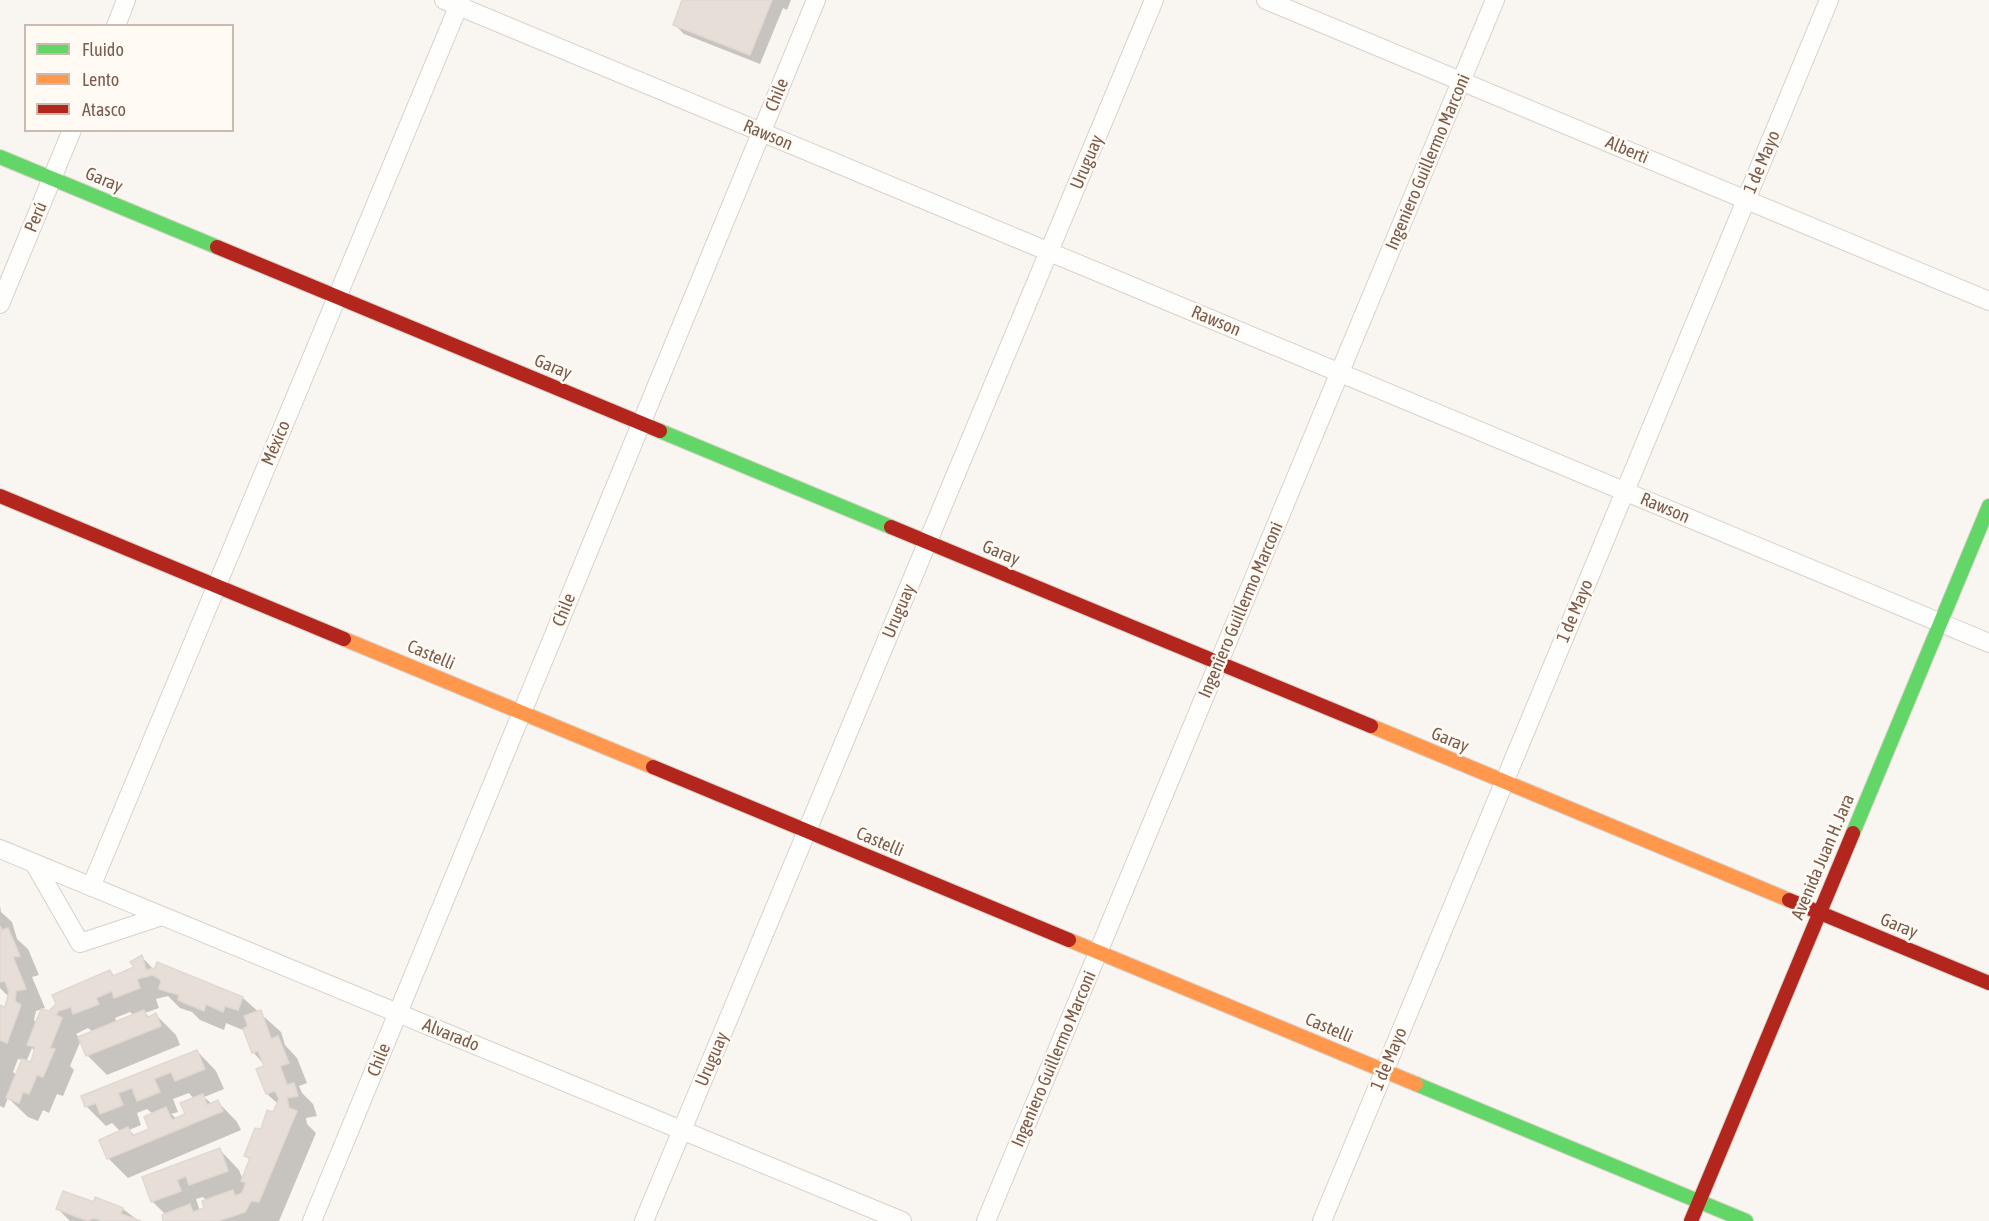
<!DOCTYPE html>
<meta charset="utf-8">
<style>
body{margin:0}
#map{position:relative;width:1989px;height:1221px;overflow:hidden;background:#f9f5f0;font-family:"Asap Condensed",sans-serif}
canvas{display:block}
.legend{position:absolute;left:24px;top:24px;width:210px;height:108px;box-sizing:border-box;background:#fffaf3;border:2px solid #cabbb1;margin:0;padding:8px 10px;list-style:none;font-size:18px;color:#7a5c4d}
.legend li{display:flex;align-items:center;gap:12px;height:30px}
.legend b{width:30px;border:2px solid #cabbb1}
</style>
<div id="map">
<canvas width="1989" height="1221"></canvas>
<ul class="legend">
<li><b style="height:8px;background:#63d668"></b>Fluido</li>
<li><b style="height:8px;background:#ff974d"></b>Lento</li>
<li><b style="height:8px;background:#b3261e"></b>Atasco</li>
</ul>
</div>
<script>
const g = document.querySelector('canvas').getContext('2d');
g.lineJoin = 'round';
function fill(path, color) { g.fillStyle = color; g.fill(path, 'evenodd'); }
function strokePath(path, color, width, dash) { g.strokeStyle = color; g.lineWidth = width; g.lineCap = dash ? 'butt' : 'round'; g.setLineDash(dash || []); g.stroke(path); }
function label(font, color, halo, rows, align = 'center') {
  g.font = font + ' "Asap Condensed",sans-serif'; g.lineWidth = 5; g.setLineDash([]); g.textBaseline = 'middle'; g.strokeStyle = halo; g.fillStyle = color; for (const [text, x, y, turn = 0] of rows) {
    g.save(); g.translate(x, y); g.rotate((+turn || 0) * Math.PI / 180); g.textAlign = isNaN(turn) ? turn : align; if (halo) g.strokeText(text, 0, 0); g.fillText(text, 0, 0); g.restore();
  }
}
const shadow = new Path2D(`
 M 684,0 L 791,0 L 787,10 L 783,8 L 760,64 L 684,34 L 674,24 Z
 M 0,906 L 1,912 L 12,922 L 17,939 L 28,949 L 39,975 L 32,977 L 45,1008 L 36,1011 L 34,1020 L 37,1023 L 109,972 L 115,977 L 136,968 L 142,957 L 154,970 L 158,964 L 243,998 L 281,1032 L 285,1045 L 297,1058 L 307,1083 L 299,1086 L 302,1093 L 313,1104 L 317,1116 L 306,1118 L 307,1124 L 316,1133 L 279,1221 L 165,1221 L 166,1215 L 152,1201 L 144,1178 L 220,1150 L 239,1170 L 243,1180 L 251,1161 L 246,1156 L 278,1104 L 267,1094 L 266,1067 L 254,1053 L 245,1031 L 226,1023 L 224,1030 L 200,1020 L 192,1012 L 180,1008 L 168,996 L 156,999 L 159,1008 L 145,1013 L 150,1018 L 156,1015 L 176,1035 L 180,1045 L 107,1075 L 87,1055 L 81,1040 L 70,1066 L 74,1070 L 63,1096 L 57,1094 L 49,1113 L 43,1110 L 38,1121 L 28,1117 L 8,1098 L 4,1108 L 0,1106 L 0,1007 L 6,1009 L 9,997 L 0,988 ZM 130,1012 L 134,1016 L 117,1023 L 115,1018 ZM 88,1028 L 93,1032 L 80,1038 L 76,1034 ZM 32,1048 L 35,1051 L 31,1064 L 26,1062 ZM 18,1059 L 23,1060 L 17,1075 L 13,1072 ZM 203,1197 L 207,1201 L 206,1209 L 200,1211 L 196,1199 Z
 M 197,1051 L 216,1071 L 224,1089 L 204,1097 L 212,1104 L 218,1102 L 237,1122 L 241,1130 L 128,1178 L 108,1158 L 121,1132 L 112,1123 L 106,1126 L 86,1106 ZM 189,1093 L 194,1099 L 187,1115 L 177,1119 L 171,1114 L 178,1112 L 173,1099 ZM 147,1109 L 153,1114 L 151,1130 L 135,1136 L 129,1130 L 141,1125 L 137,1113 Z
 M 96,1199 L 123,1209 L 139,1221 L 70,1221 L 58,1209 L 95,1204 Z`);
const building = new Path2D(`
 M 682,0 L 772,0 L 750,55 L 673,25 Z
 M 0,926 L 2,930 L 8,928 L 20,956 L 13,957 L 26,989 L 16,991 L 15,1001 L 21,1005 L 7,1043 L 0,1040 L 0,1005 L 5,1007 L 9,992 L 5,981 L 0,982 Z
 M 142,955 L 146,970 L 155,968 L 157,962 L 243,997 L 238,1010 L 225,1006 L 223,1012 L 206,1004 L 204,1011 L 178,1000 L 179,995 L 159,989 L 161,980 L 153,975 L 137,979 L 140,988 L 114,998 L 112,991 L 96,998 L 99,1004 L 73,1014 L 71,1007 L 58,1011 L 56,1015 L 62,1018 L 50,1048 L 55,1049 L 43,1077 L 37,1075 L 29,1094 L 23,1092 L 19,1103 L 6,1098 L 22,1059 L 31,1062 L 35,1047 L 27,1045 L 41,1009 L 49,1011 L 56,1004 L 52,995 L 110,970 L 113,976 L 134,967 L 130,962 Z
 M 144,1010 L 147,1018 L 156,1013 L 161,1026 L 86,1056 L 78,1037 Z
 M 261,1010 L 271,1039 L 278,1036 L 289,1063 L 280,1066 L 287,1085 L 294,1083 L 298,1096 L 287,1098 L 289,1108 L 297,1111 L 259,1202 L 251,1201 L 245,1212 L 218,1221 L 163,1221 L 162,1215 L 190,1204 L 193,1212 L 204,1208 L 202,1201 L 233,1190 L 235,1196 L 242,1193 L 246,1183 L 241,1181 L 250,1158 L 244,1156 L 255,1128 L 261,1129 L 267,1110 L 273,1112 L 279,1099 L 275,1091 L 266,1094 L 256,1069 L 264,1066 L 258,1051 L 252,1053 L 243,1029 L 248,1026 L 244,1016 Z
 M 197,1050 L 205,1069 L 175,1081 L 171,1072 L 154,1079 L 160,1092 L 137,1101 L 132,1088 L 118,1093 L 123,1105 L 100,1114 L 96,1103 L 85,1107 L 81,1096 Z
 M 203,1094 L 207,1105 L 218,1100 L 223,1111 L 107,1159 L 99,1140 L 128,1127 L 132,1136 L 149,1129 L 144,1117 L 166,1107 L 172,1120 L 185,1114 L 180,1103 Z
 M 220,1148 L 228,1171 L 189,1185 L 186,1176 L 177,1180 L 181,1191 L 151,1202 L 142,1177 Z
 M 63,1191 L 94,1202 L 95,1197 L 123,1208 L 121,1214 L 141,1221 L 103,1221 L 93,1218 L 88,1221 L 56,1209 Z`);
const street = new Path2D(`
 M 444,0 L 1989,643
 M 1266,0 L 1989,301
 M 116,26 L 126,0
 M 0,304 L 72,130
 M 0,849 L 902,1221
 M 34,863 L 80,943 L 162,916
 M 91,887 L 461,0
 M 312,1221 L 816,0
 M 644,1221 L 1154,0
 M 986,1221 L 1495,0
 M 1322,1221 L 1829,0`);
const fast = new Path2D(`
 M 0,157 L 217,247
 M 660,431 L 891,527
 M 1853,833 L 1989,506
 M 1416,1084 L 1746,1221`);
const slow = new Path2D(`
 M 344,639 L 653,767
 M 1371,726 L 1789,900
 M 1069,940 L 1416,1084`);
const jam = new Path2D(`
 M 217,247 L 660,431
 M 0,496 L 344,639
 M 891,527 L 1371,726
 M 653,767 L 1069,940
 M 1789,900 L 1989,983
 M 1691,1221 L 1853,833`);
const streetNames = [
 ["Chile",777,95,-68],
 ["Rawson",768,135,23],
 ["Alberti",1627,150,23],
 ["Uruguay",1087,162,-67],
 ["Ingeniero Guillermo Marconi",1428,162,-67],
 ["1 de Mayo",1762,162,-67],
 ["Garay",104,180,23],
 ["Perú",36,217,-67],
 ["Rawson",1216,321,23],
 ["Garay",553,367,23],
 ["México",276,443,-67],
 ["Rawson",1665,508,23],
 ["Garay",1001,553,23],
 ["Chile",564,610,-68],
 ["Ingeniero Guillermo Marconi",1241,610,-67],
 ["Uruguay",899,611,-67],
 ["1 de Mayo",1575,611,-67],
 ["Castelli",431,655,23],
 ["Garay",1450,740,23],
 ["Castelli",880,842,23],
 ["Avenida Juan H. Jara",1823,857,-67],
 ["Garay",1899,926,23],
 ["Castelli",1329,1028,23],
 ["Alvarado",451,1035,22],
 ["Uruguay",712,1059,-67],
 ["Ingeniero Guillermo Marconi",1054,1059,-67],
 ["1 de Mayo",1389,1059,-67],
 ["Chile",379,1060,-68]
];
fill(shadow, '#0003');
fill(building, '#e6ded7');
strokePath(building, '#e2d8d2', 1.5);
strokePath(street, '#d7d1cb', 20);
strokePath(fast, '#d9d2cb', 16);
strokePath(slow, '#d9d2cb', 16);
strokePath(jam, '#d9d2cb', 16);
strokePath(street, '#fefefd', 18);
strokePath(fast, '#63d668', 14);
strokePath(slow, '#ff974d', 14);
strokePath(jam, '#b3261e', 14);
label('18px', '#7a5c4d', '#fffaf3', streetNames);
</script>
